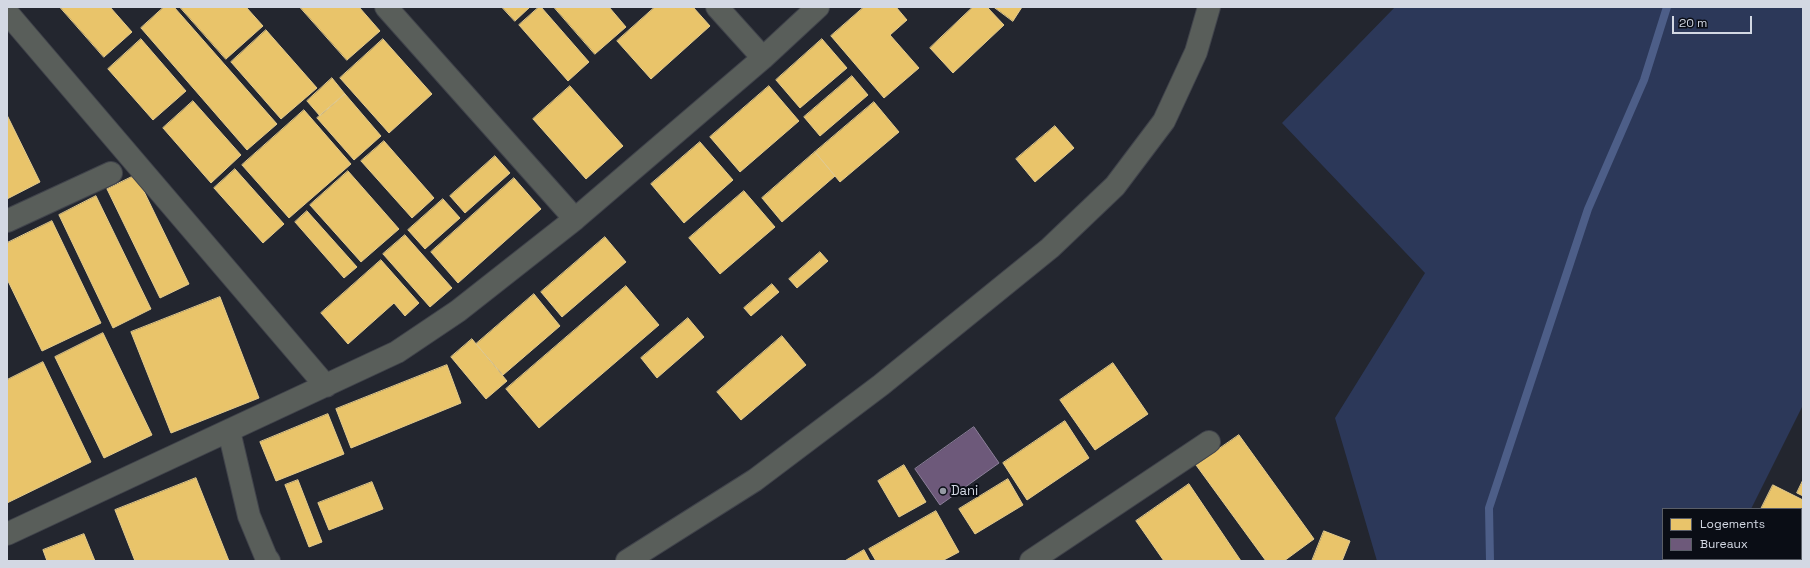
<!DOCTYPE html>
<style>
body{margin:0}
#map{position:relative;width:1810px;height:568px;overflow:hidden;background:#23262f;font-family:"Space Grotesk",sans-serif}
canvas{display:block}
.frame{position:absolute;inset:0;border:8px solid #d3d8e3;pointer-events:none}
.legend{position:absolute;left:1662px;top:508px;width:140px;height:52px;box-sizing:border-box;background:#0a0d15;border:1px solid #5a5e67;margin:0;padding:5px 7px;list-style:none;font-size:12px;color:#d3d8e3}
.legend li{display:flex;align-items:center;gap:8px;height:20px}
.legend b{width:20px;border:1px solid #5a5e67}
.scale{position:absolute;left:1672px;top:16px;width:80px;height:18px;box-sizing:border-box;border:2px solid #d3d8e3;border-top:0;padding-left:5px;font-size:12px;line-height:14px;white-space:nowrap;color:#d3d8e3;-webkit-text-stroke:3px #0a0d15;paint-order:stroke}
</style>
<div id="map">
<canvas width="1810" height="568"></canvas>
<div class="frame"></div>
<ul class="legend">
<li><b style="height:11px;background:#e9c46a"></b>Logements</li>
<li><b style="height:11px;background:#6d597a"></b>Bureaux</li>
</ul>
<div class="scale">20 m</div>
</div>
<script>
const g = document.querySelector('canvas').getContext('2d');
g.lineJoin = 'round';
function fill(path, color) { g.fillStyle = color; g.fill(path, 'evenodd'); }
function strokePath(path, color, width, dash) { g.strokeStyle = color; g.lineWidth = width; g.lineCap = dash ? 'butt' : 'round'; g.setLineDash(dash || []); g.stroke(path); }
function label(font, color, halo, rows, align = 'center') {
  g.font = font + ' "Space Grotesk",sans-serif'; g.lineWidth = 4; g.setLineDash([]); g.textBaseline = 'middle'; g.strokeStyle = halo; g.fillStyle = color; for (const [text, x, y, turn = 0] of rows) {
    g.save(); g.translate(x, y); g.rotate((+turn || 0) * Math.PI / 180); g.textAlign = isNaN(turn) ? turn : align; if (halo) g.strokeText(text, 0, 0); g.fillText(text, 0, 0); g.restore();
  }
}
const green = new Path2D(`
 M 1395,7 L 1803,7 L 1803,405 L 1751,509 L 1663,509 L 1663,559 L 1726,559 L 1725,561 L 1377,561 L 1335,418 L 1425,273 L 1282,123 Z`);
const homes = new Path2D(`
 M 60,7 L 110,7 L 132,32 L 104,57 Z
 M 164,7 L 174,7 L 277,124 L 247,150 L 141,28 Z
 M 180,7 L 246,7 L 263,26 L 226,59 Z
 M 300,7 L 359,7 L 380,31 L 347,60 Z
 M 502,7 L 530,7 L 515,21 Z
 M 539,7 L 541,7 L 589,62 L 568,81 L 519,25 Z
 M 554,7 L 609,7 L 626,27 L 595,54 Z
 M 655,7 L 693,7 L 710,26 L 651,79 L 617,41 Z
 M 864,7 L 896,7 L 907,20 L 890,35 L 919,68 L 884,98 L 831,36 Z
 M 973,7 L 987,7 L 1004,25 L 953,73 L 930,48 Z
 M 994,7 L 1022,7 L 1013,21 Z
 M 266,30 L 317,88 L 281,119 L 231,62 Z
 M 141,39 L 186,91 L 153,120 L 108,69 Z
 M 383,39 L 432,94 L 389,133 L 340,78 Z
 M 822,39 L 847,68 L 800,108 L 776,80 Z
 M 852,76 L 868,95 L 820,136 L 804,117 Z
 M 332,78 L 345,94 L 320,116 L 307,101 Z
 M 570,86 L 623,146 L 586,179 L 533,119 Z
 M 769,86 L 799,121 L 740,172 L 710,137 Z
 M 345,94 L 381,136 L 354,160 L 317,118 Z
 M 193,101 L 241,155 L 211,183 L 163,128 Z
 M 874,102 L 899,132 L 840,182 L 815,152 Z
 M 304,110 L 351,164 L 289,218 L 242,165 Z
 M 7,115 L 40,182 L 7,199 Z
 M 1055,126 L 1074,148 L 1035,182 L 1016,159 Z
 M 384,141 L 434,198 L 412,218 L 361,161 Z
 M 700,142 L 733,180 L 684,223 L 651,184 Z
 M 815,152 L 835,176 L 782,222 L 762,198 Z
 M 495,156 L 510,173 L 465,213 L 450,196 Z
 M 235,169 L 284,224 L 263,243 L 214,188 Z
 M 348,171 L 399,229 L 361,262 L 310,205 Z
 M 136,175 L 189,284 L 160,298 L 107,189 Z
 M 514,178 L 541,209 L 458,283 L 431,252 Z
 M 744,191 L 775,227 L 720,274 L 689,238 Z
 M 96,196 L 151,309 L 113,328 L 59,215 Z
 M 443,199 L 460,218 L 425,249 L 408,230 Z
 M 307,211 L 357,267 L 344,278 L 295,222 Z
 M 52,221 L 101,323 L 42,351 L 7,279 L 7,243 Z
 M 405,235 L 452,288 L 430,307 L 383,254 Z
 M 605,237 L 626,262 L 562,317 L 541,292 Z
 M 820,252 L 828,261 L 797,288 L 789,279 Z
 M 381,260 L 419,303 L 405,316 L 394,303 L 348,344 L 321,313 Z
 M 772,284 L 779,292 L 751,316 L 744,308 Z
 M 626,286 L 659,325 L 539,428 L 506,389 Z
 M 534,294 L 560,326 L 503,375 L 476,344 Z
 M 220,297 L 259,398 L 171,433 L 131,332 Z
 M 688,318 L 704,337 L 657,378 L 641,358 Z
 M 103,333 L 152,435 L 104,458 L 55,357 Z
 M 782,336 L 806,365 L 741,420 L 717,392 Z
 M 472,339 L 507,381 L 486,399 L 451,357 Z
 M 43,362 L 91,462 L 7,503 L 7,380 Z
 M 1113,363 L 1148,414 L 1095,450 L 1060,400 Z
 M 447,365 L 461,403 L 351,448 L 336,409 Z
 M 328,414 L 344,454 L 276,481 L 260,442 Z
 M 1065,421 L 1089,458 L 1027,500 L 1003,463 Z
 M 1239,435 L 1314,539 L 1284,561 L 1266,561 L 1196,465 Z
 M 904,465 L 926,502 L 899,517 L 878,481 Z
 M 196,478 L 229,561 L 135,561 L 115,510 Z
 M 1008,479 L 1023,505 L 975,534 L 959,509 Z
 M 298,480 L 322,542 L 309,547 L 285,485 Z
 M 1803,480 L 1803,496 L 1797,493 Z
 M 372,482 L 383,509 L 329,530 L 318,503 Z
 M 1189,484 L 1241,561 L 1164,561 L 1136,521 Z
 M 1773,485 L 1803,500 L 1803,541 L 1801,545 L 1801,509 L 1761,509 Z
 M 936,511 L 959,552 L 942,561 L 876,561 L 869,549 Z
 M 1324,531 L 1350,541 L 1342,561 L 1312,561 Z
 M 84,534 L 95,561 L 47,561 L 43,550 Z
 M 864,550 L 870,561 L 845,561 Z
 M 1749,559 L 1794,559 L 1793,561 L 1753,561 Z`);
const offices = new Path2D(`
 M 974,427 L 999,463 L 940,505 L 915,469 Z`);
const stream = new Path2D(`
 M 1490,561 L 1489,508 L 1588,209 L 1644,80 L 1667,7`);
const minor = new Path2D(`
 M 386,7 L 575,219
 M 717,7 L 763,58
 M 7,16 L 10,16 L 326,386
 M 7,221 L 111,173
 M 229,431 L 249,516 L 266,557 L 269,561
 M 7,534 L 397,352 L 458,311 L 575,219 L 763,58 L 818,7
 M 627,561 L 755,480 L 881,385 L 1050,248 L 1115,186 L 1164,121 L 1196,52 L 1209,7
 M 1031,561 L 1209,442`);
const markers = [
 [943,491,4,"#959aa4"]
];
const poiNames = [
 ["Dani",951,491]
];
fill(green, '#2c3859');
fill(homes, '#e9c46a');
strokePath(homes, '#e2ca8e', 1);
fill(offices, '#6d597a');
strokePath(offices, '#8c7f9a', 1);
strokePath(stream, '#4d5e88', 8);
strokePath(minor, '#40434b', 24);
strokePath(minor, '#595e5a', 22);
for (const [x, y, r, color] of markers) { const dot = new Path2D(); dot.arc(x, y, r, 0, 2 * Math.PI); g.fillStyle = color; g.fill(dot); strokePath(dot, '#0a0d15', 1.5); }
label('13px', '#d3d8e3', '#0a0d15', poiNames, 'left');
</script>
